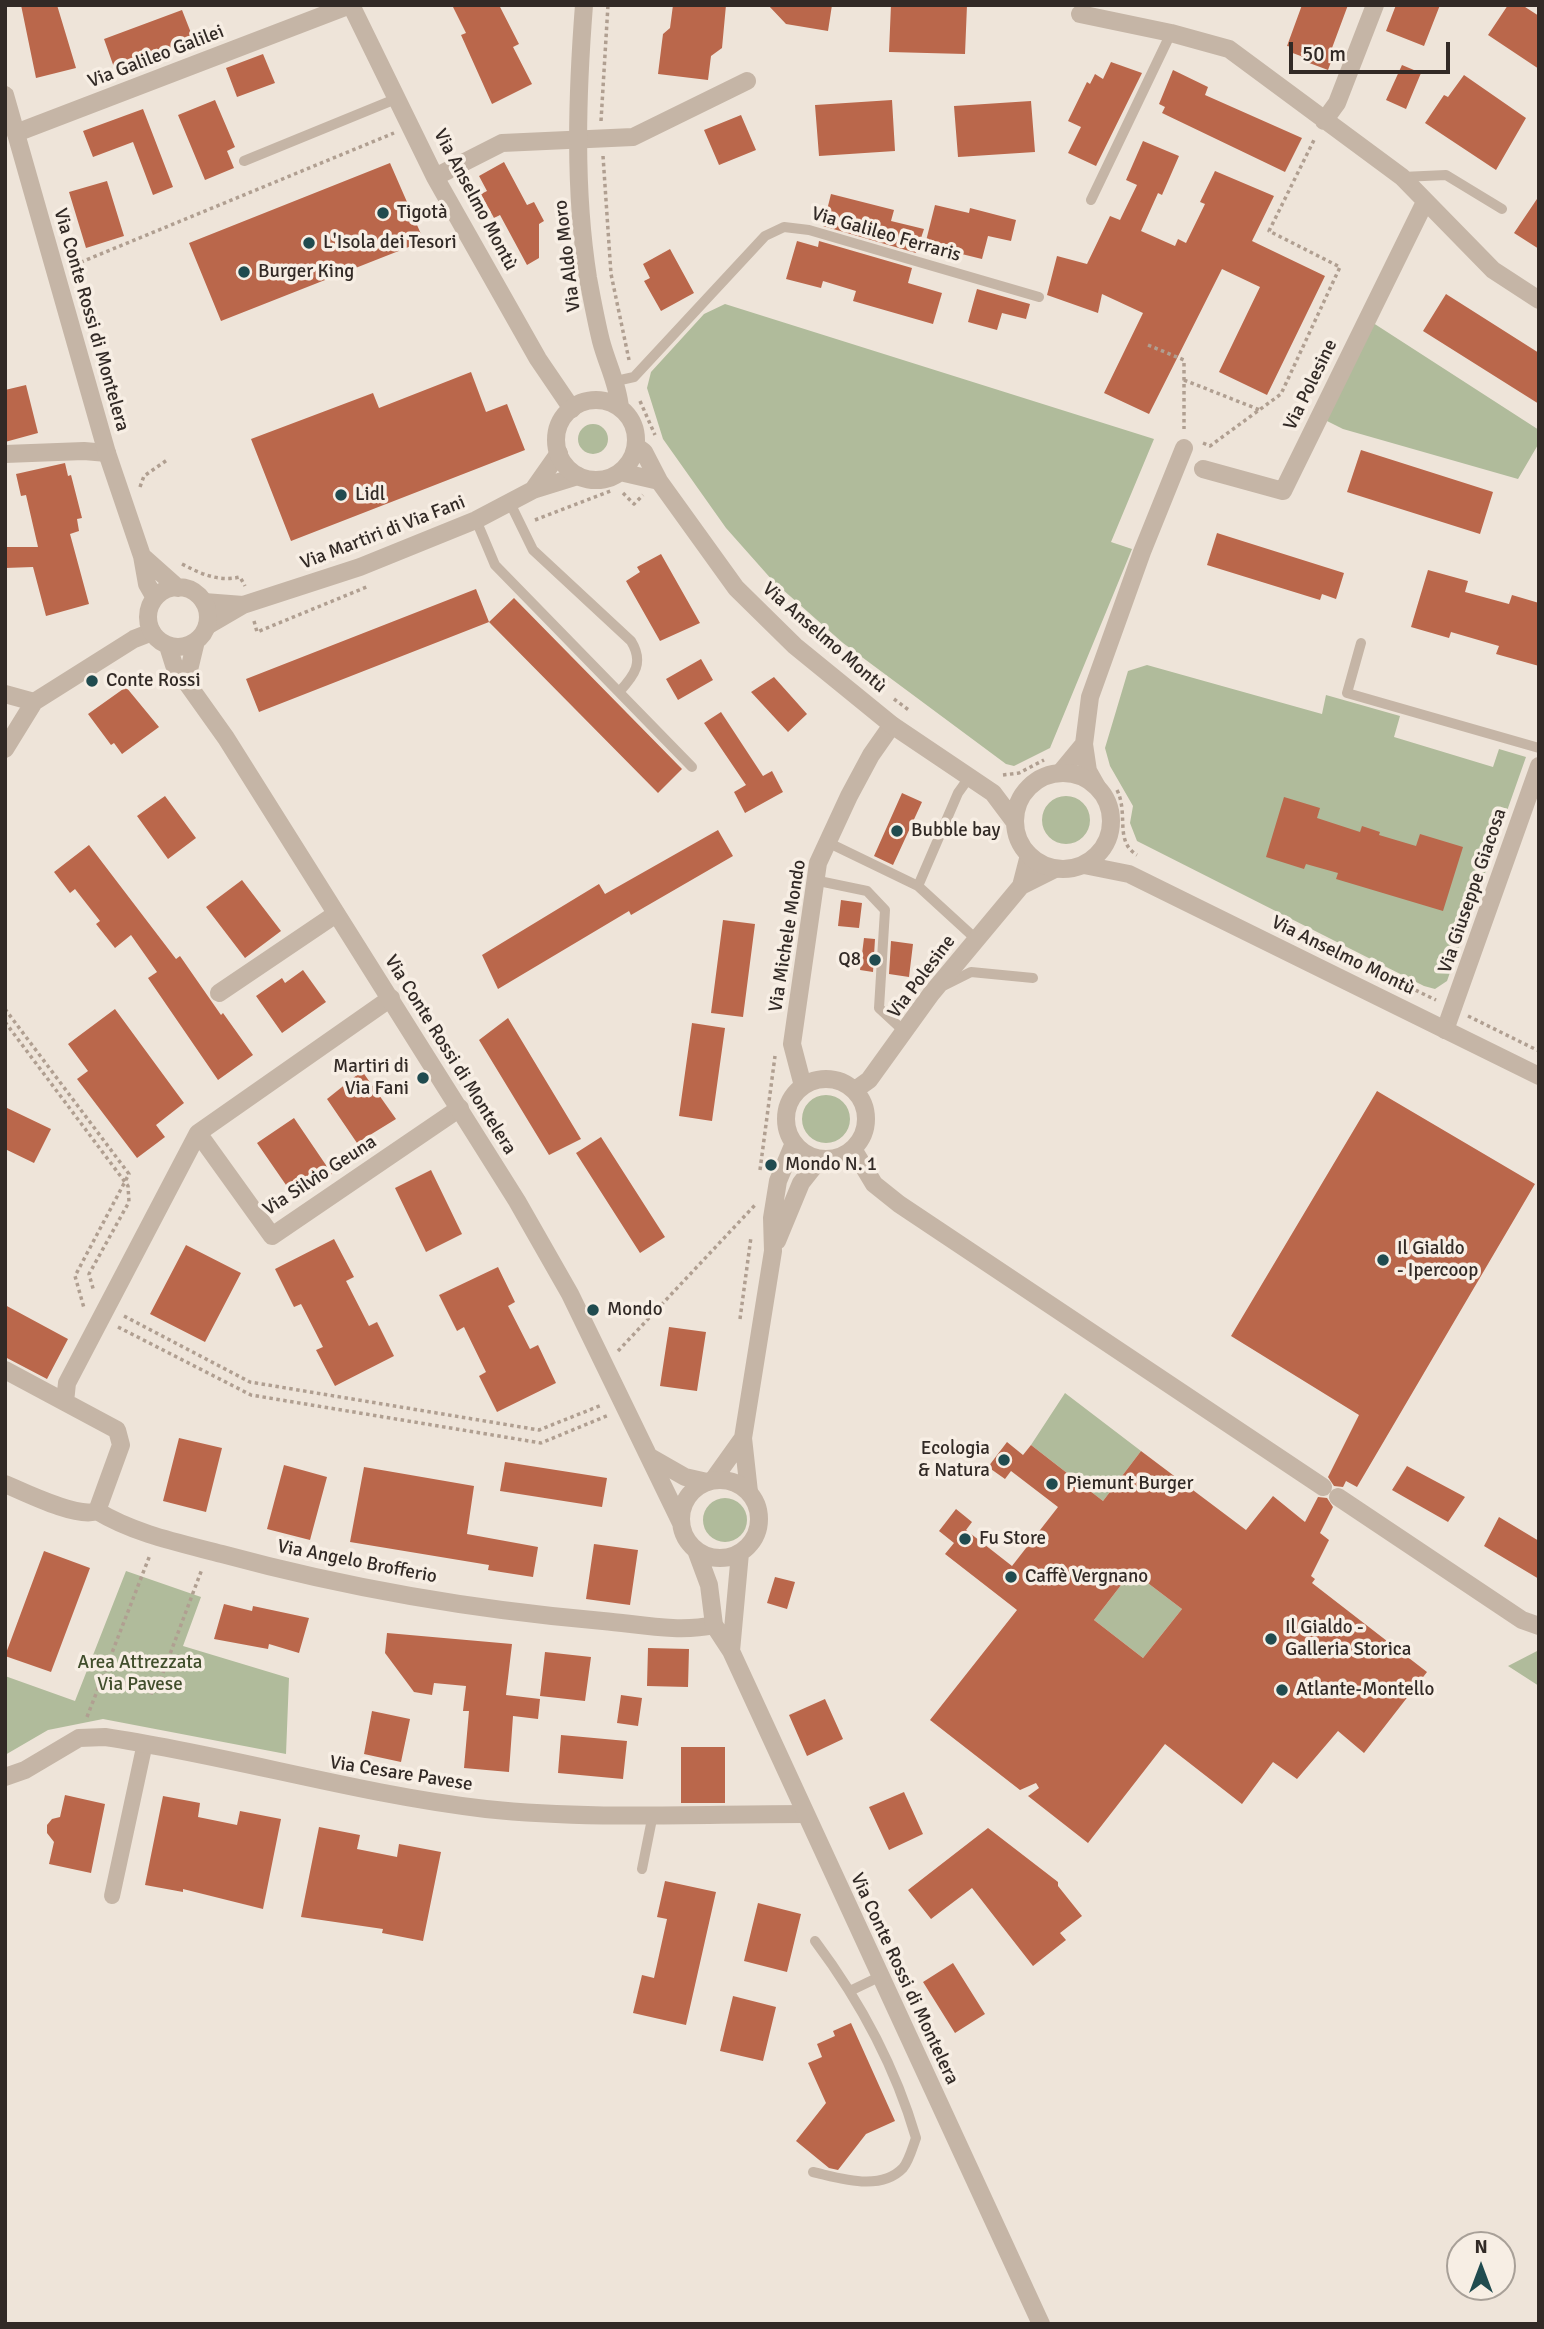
<!DOCTYPE html>
<meta charset="utf-8">
<style>
body{margin:0}
#map{position:relative;width:1544px;height:2329px;overflow:hidden;background:#eee4d9;font-family:Signika,sans-serif}
canvas{display:block}
.frame{position:absolute;inset:0;border:7px solid #322a26;pointer-events:none}
.north{position:absolute;left:1446px;top:2231px;width:70px;height:70px;box-sizing:border-box;background:#f7eee4;border:2px solid #a8a098;border-radius:50%;rotate:0deg;font-size:19px;font-weight:700;line-height:28px;text-align:center;color:#322a26}
.north::after{content:'';display:block;margin:auto;width:24px;height:32px;background:#204b4f;clip-path:polygon(50% 0,100% 100%,50% 72%,0 100%)}
.scale{position:absolute;left:1289px;top:42px;width:161px;height:32px;box-sizing:border-box;border:4px solid #322a26;border-top:0;padding-left:9px;font-size:21px;line-height:24px;white-space:nowrap;color:#322a26;-webkit-text-stroke:5px #f7eee4;paint-order:stroke}
</style>
<div id="map">
<canvas width="1544" height="2329"></canvas>
<div class="frame"></div>
<div class="north">N</div>
<div class="scale">50 m</div>
</div>
<script>
const g = document.querySelector('canvas').getContext('2d');
g.lineJoin = 'round';
function fill(path, color) { g.fillStyle = color; g.fill(path, 'evenodd'); }
function strokePath(path, color, width, dash) { g.strokeStyle = color; g.lineWidth = width; g.lineCap = dash ? 'butt' : 'round'; g.setLineDash(dash || []); g.stroke(path); }
function label(font, color, halo, rows, align = 'center') {
  g.font = font + ' Signika,sans-serif'; g.lineWidth = 7; g.setLineDash([]); g.textBaseline = 'middle'; g.strokeStyle = halo; g.fillStyle = color; for (const [text, x, y, turn = 0] of rows) {
    g.save(); g.translate(x, y); g.rotate((+turn || 0) * Math.PI / 180); g.textAlign = isNaN(turn) ? turn : align; if (halo) g.strokeText(text, 0, 0); g.fillText(text, 0, 0); g.restore();
  }
}
const green = new Path2D(`
 M 725,304 L 1154,439 L 1111,542 L 1132,549 L 1050,748 L 1014,766 L 1006,764 L 843,643 L 773,581 L 726,528 L 663,439 L 647,388 L 651,372 L 704,314 Z
 M 1367,319 L 1539,430 L 1539,443 L 1518,479 L 1343,429 L 1319,417 Z
 M578 439a15 15 0 1 1 30 0a15 15 0 1 1-30 0Z
 M 1147,665 L 1322,714 L 1326,695 L 1400,716 L 1394,737 L 1493,767 L 1499,749 L 1526,757 L 1447,981 L 1435,989 L 1424,986 L 1137,841 L 1130,823 L 1133,806 L 1110,766 L 1105,748 L 1128,671 Z
 M1042 820a24 24 0 1 1 48 0a24 24 0 1 1-48 0Z
 M802 1119a24 24 0 1 1 48 0a24 24 0 1 1-48 0Z
 M 1065,1393 L 1141,1451 L 1103,1501 L 1031,1445 Z
 M703 1520a22 22 0 1 1 44 0a22 22 0 1 1-44 0Z
 M 126,1571 L 201,1597 L 183,1646 L 289,1678 L 286,1754 L 103,1719 L 48,1730 L 5,1755 L 5,1676 L 75,1701 Z
 M 1132,1571 L 1182,1609 L 1143,1658 L 1094,1620 Z
 M 1539,1650 L 1539,1686 L 1508,1666 Z`);
const building = new Path2D(`
 M 21,5 L 57,5 L 76,68 L 36,78 Z
 M 452,5 L 499,5 L 519,44 L 513,47 L 532,84 L 492,104 L 461,35 L 466,33 Z
 M 673,5 L 726,5 L 722,48 L 711,56 L 708,80 L 658,74 L 663,34 L 670,28 Z
 M 768,5 L 832,5 L 828,31 L 786,24 Z
 M 891,5 L 967,5 L 965,54 L 889,52 Z
 M 1302,5 L 1348,5 L 1332,48 L 1335,51 L 1328,70 L 1304,61 L 1306,58 L 1290,52 L 1292,47 L 1287,46 Z
 M 1396,5 L 1440,5 L 1424,46 L 1386,31 Z
 M 1508,5 L 1522,5 L 1539,16 L 1539,69 L 1488,35 Z
 M 182,10 L 193,38 L 190,46 L 116,73 L 104,39 Z
 M 263,54 L 275,83 L 237,97 L 226,68 Z
 M 1111,62 L 1142,73 L 1096,166 L 1068,153 L 1081,127 L 1068,121 L 1087,82 L 1090,84 L 1095,74 L 1103,79 Z
 M 1402,65 L 1421,73 L 1406,109 L 1386,100 Z
 M 1173,70 L 1208,87 L 1205,95 L 1302,138 L 1285,172 L 1162,113 L 1165,107 L 1159,104 Z
 M 1464,75 L 1526,118 L 1496,170 L 1425,123 L 1444,95 L 1448,97 Z
 M 215,100 L 235,147 L 227,151 L 234,168 L 205,180 L 178,115 Z
 M 892,100 L 895,151 L 819,156 L 815,105 Z
 M 1031,101 L 1035,152 L 958,157 L 954,106 Z
 M 143,109 L 173,187 L 153,195 L 133,142 L 93,157 L 83,131 Z
 M 741,115 L 756,150 L 719,165 L 704,130 Z
 M 1143,141 L 1179,156 L 1162,195 L 1158,193 L 1141,231 L 1175,246 L 1178,239 L 1186,243 L 1205,204 L 1200,202 L 1215,171 L 1274,196 L 1252,241 L 1325,276 L 1267,395 L 1219,372 L 1260,287 L 1222,269 L 1149,414 L 1104,393 L 1143,313 L 1102,294 L 1098,313 L 1047,295 L 1057,256 L 1087,264 L 1110,216 L 1120,220 L 1137,185 L 1126,180 Z
 M 504,162 L 527,205 L 534,202 L 544,221 L 539,224 L 539,258 L 527,265 L 500,215 L 494,218 L 481,194 L 487,191 L 479,176 Z
 M 390,163 L 424,241 L 221,321 L 189,243 Z
 M 107,181 L 124,236 L 86,248 L 69,192 Z
 M 831,194 L 894,210 L 891,221 L 924,229 L 916,253 L 823,226 Z
 M 1539,196 L 1539,249 L 1514,233 Z
 M 935,205 L 969,213 L 970,208 L 1016,220 L 1011,241 L 988,236 L 982,259 L 925,245 Z
 M 797,241 L 818,247 L 819,241 L 912,268 L 908,283 L 942,293 L 933,324 L 853,301 L 856,291 L 823,281 L 821,288 L 786,279 Z
 M 670,249 L 694,293 L 661,311 L 644,281 L 650,278 L 643,264 Z
 M 977,289 L 1030,304 L 1026,319 L 1002,313 L 997,330 L 968,322 Z
 M 1446,294 L 1539,353 L 1539,404 L 1423,331 Z
 M 471,372 L 486,412 L 507,404 L 525,450 L 291,541 L 251,439 L 373,393 L 379,408 Z
 M 26,385 L 38,433 L 5,442 L 5,390 Z
 M 1361,450 L 1493,492 L 1480,534 L 1347,492 Z
 M 65,463 L 68,476 L 71,475 L 82,518 L 77,519 L 79,531 L 70,534 L 89,604 L 46,616 L 33,567 L 5,568 L 5,547 L 38,547 L 26,495 L 21,496 L 16,474 Z
 M 1217,533 L 1344,573 L 1336,599 L 1322,594 L 1320,600 L 1207,565 Z
 M 661,554 L 700,623 L 660,641 L 626,581 L 640,572 L 637,567 Z
 M 1428,570 L 1468,581 L 1465,592 L 1509,604 L 1512,595 L 1539,603 L 1539,666 L 1496,654 L 1499,646 L 1451,632 L 1449,638 L 1411,627 Z
 M 476,589 L 489,622 L 259,712 L 246,679 Z
 M 514,598 L 682,769 L 658,793 L 489,622 Z
 M 701,659 L 713,680 L 678,700 L 666,679 Z
 M 774,677 L 807,714 L 788,732 L 751,692 Z
 M 126,687 L 159,727 L 122,754 L 114,743 L 111,745 L 88,714 Z
 M 721,712 L 763,776 L 772,771 L 783,792 L 745,813 L 734,792 L 746,785 L 704,723 Z
 M 902,793 L 922,802 L 893,865 L 874,856 Z
 M 165,796 L 196,838 L 168,859 L 137,816 Z
 M 1284,797 L 1320,808 L 1317,818 L 1360,832 L 1362,826 L 1380,832 L 1379,835 L 1416,846 L 1420,834 L 1463,847 L 1443,911 L 1336,879 L 1338,873 L 1306,864 L 1304,869 L 1266,857 Z
 M 718,830 L 733,856 L 631,915 L 629,911 L 498,989 L 482,955 L 599,884 L 605,894 Z
 M 89,845 L 176,959 L 180,956 L 221,1015 L 223,1013 L 253,1055 L 218,1080 L 148,978 L 157,972 L 131,935 L 115,948 L 96,924 L 100,921 L 75,889 L 70,893 L 54,872 Z
 M 242,880 L 281,931 L 245,958 L 206,907 Z
 M 841,900 L 862,903 L 859,928 L 838,926 Z
 M 723,920 L 755,924 L 743,1017 L 711,1013 Z
 M 864,938 L 875,939 L 873,972 L 860,970 Z
 M 891,941 L 913,944 L 909,977 L 889,974 Z
 M 303,970 L 326,1002 L 282,1033 L 256,996 L 282,978 L 285,983 Z
 M 115,1009 L 184,1103 L 156,1125 L 165,1137 L 137,1158 L 77,1079 L 88,1071 L 68,1044 Z
 M 508,1018 L 581,1139 L 549,1155 L 479,1040 Z
 M 692,1023 L 725,1028 L 712,1121 L 679,1116 Z
 M 362,1071 L 396,1119 L 357,1143 L 327,1099 Z
 M 1377,1091 L 1535,1184 L 1357,1487 L 1346,1481 L 1343,1487 L 1334,1486 L 1328,1477 L 1359,1415 L 1231,1336 Z
 M 5,1107 L 51,1129 L 34,1163 L 5,1149 Z
 M 294,1118 L 332,1174 L 295,1198 L 257,1143 Z
 M 601,1137 L 665,1237 L 640,1253 L 576,1153 Z
 M 431,1170 L 462,1234 L 426,1252 L 395,1188 Z
 M 334,1239 L 354,1277 L 346,1281 L 369,1326 L 377,1322 L 394,1356 L 335,1386 L 316,1350 L 323,1347 L 301,1304 L 294,1307 L 275,1269 Z
 M 186,1245 L 241,1273 L 205,1342 L 150,1314 Z
 M 498,1267 L 515,1302 L 508,1306 L 530,1349 L 538,1345 L 556,1383 L 497,1412 L 479,1376 L 486,1372 L 464,1327 L 457,1331 L 439,1295 Z
 M 5,1305 L 68,1339 L 47,1379 L 5,1357 Z
 M 669,1327 L 706,1332 L 697,1391 L 660,1386 Z
 M 179,1438 L 222,1448 L 206,1512 L 163,1501 Z
 M 1007,1442 L 1023,1455 L 1031,1445 L 1103,1501 L 1141,1451 L 1246,1530 L 1273,1496 L 1305,1522 L 1318,1497 L 1327,1498 L 1333,1507 L 1320,1533 L 1329,1540 L 1311,1576 L 1315,1579 L 1312,1583 L 1427,1672 L 1364,1753 L 1338,1731 L 1297,1779 L 1273,1762 L 1242,1804 L 1165,1744 L 1088,1843 L 1028,1796 L 1039,1788 L 1036,1783 L 1020,1790 L 930,1720 L 1017,1610 L 945,1554 L 954,1543 L 939,1531 L 956,1509 L 972,1522 L 966,1530 L 1012,1566 L 1058,1507 L 1011,1471 L 1005,1479 L 988,1467 ZM 1132,1571 L 1182,1609 L 1143,1658 L 1094,1620 Z
 M 505,1462 L 607,1478 L 602,1507 L 500,1491 Z
 M 284,1465 L 327,1477 L 310,1540 L 267,1529 Z
 M 1407,1466 L 1465,1497 L 1448,1522 L 1392,1490 Z
 M 364,1467 L 474,1486 L 467,1534 L 538,1547 L 533,1577 L 488,1570 L 489,1565 L 350,1542 Z
 M 1499,1517 L 1539,1541 L 1539,1579 L 1484,1546 Z
 M 594,1544 L 638,1550 L 630,1605 L 586,1599 Z
 M 44,1551 L 90,1568 L 51,1672 L 5,1656 Z
 M 775,1577 L 795,1582 L 787,1609 L 767,1603 Z
 M 224,1604 L 252,1611 L 253,1606 L 309,1618 L 299,1653 L 269,1644 L 268,1649 L 214,1639 Z
 M 387,1633 L 512,1644 L 506,1695 L 540,1699 L 538,1719 L 513,1716 L 509,1772 L 464,1768 L 469,1711 L 463,1711 L 466,1686 L 434,1683 L 432,1695 L 414,1692 L 385,1653 Z
 M 648,1648 L 689,1649 L 688,1687 L 647,1686 Z
 M 545,1652 L 591,1657 L 585,1701 L 540,1696 Z
 M 621,1695 L 642,1698 L 638,1726 L 617,1723 Z
 M 825,1699 L 843,1739 L 807,1756 L 789,1715 Z
 M 372,1711 L 410,1719 L 401,1762 L 364,1754 Z
 M 561,1735 L 627,1741 L 623,1779 L 558,1773 Z
 M 681,1747 L 725,1747 L 725,1803 L 681,1803 Z
 M 904,1792 L 923,1834 L 889,1850 L 869,1807 Z
 M 65,1795 L 105,1804 L 91,1873 L 49,1864 L 54,1842 L 47,1833 L 47,1825 L 52,1819 L 60,1817 Z
 M 163,1796 L 200,1803 L 198,1817 L 237,1825 L 240,1811 L 281,1819 L 263,1909 L 183,1889 L 183,1892 L 145,1885 Z
 M 319,1827 L 360,1835 L 357,1849 L 397,1857 L 399,1844 L 441,1852 L 423,1941 L 382,1933 L 383,1929 L 301,1917 Z
 M 988,1828 L 1058,1882 L 1058,1886 L 1082,1916 L 1060,1933 L 1066,1940 L 1033,1966 L 972,1888 L 931,1919 L 908,1890 Z
 M 665,1881 L 716,1892 L 686,2025 L 633,2013 L 642,1975 L 654,1978 L 667,1919 L 657,1917 Z
 M 758,1903 L 801,1914 L 787,1972 L 744,1961 Z
 M 953,1963 L 985,2014 L 955,2033 L 923,1982 Z
 M 733,1996 L 776,2007 L 763,2061 L 720,2051 Z
 M 851,2023 L 895,2121 L 866,2134 L 838,2170 L 829,2168 L 796,2141 L 826,2103 L 808,2063 L 822,2057 L 817,2044 L 835,2036 L 833,2031 Z`);
const path = new Path2D(`
 M 601,121 L 608,5
 M 603,156 L 611,274 L 629,360
 M 74,265 L 394,133
 M 1148,345 L 1184,360 L 1184,429
 M 1184,380 L 1260,410
 M 640,401 L 655,435
 M 1203,443 L 1210,446 L 1281,394 L 1340,267 L 1269,231 L 1315,138
 M 140,487 L 144,476 L 167,460
 M 623,493 L 634,504 L 643,495
 M 535,520 L 613,490
 M 182,564 C 201,574 219,582 240,577 L 245,586
 M 254,621 L 257,632 L 369,586
 M 894,699 L 910,711
 M 1003,775 L 1019,773 L 1044,760
 M 1117,790 C 1129,815 1114,841 1137,855
 M 1346,957 L 1436,1000
 M 5,1009 L 129,1174 L 75,1276 L 84,1308
 M 1468,1016 L 1539,1051
 M 5,1022 L 128,1186 L 129,1202 L 89,1274 L 94,1292
 M 760,1170 L 775,1056
 M 124,1316 L 250,1382 L 539,1430 L 602,1405
 M 740,1319 L 751,1237
 M 118,1327 L 251,1395 L 541,1443 L 609,1415
 M 618,1351 L 756,1204
 M 104,1675 L 155,1694 L 202,1569
 M 87,1717 L 150,1555`);
const service = new Path2D(`
 M 244,161 L 398,98
 M 1402,177 L 1446,175 L 1502,209
 M 1091,200 L 1171,33
 M 616,381 L 634,377 L 765,236 L 784,227 L 809,230 L 1039,297
 M 510,503 L 533,550 L 631,641 C 644,662 635,675 619,692
 M 476,520 L 495,565 L 692,767
 M 1361,643 L 1347,693 L 1539,748
 M 827,842 L 918,886 L 958,793 L 968,779
 M 814,880 L 867,891 L 885,910 L 879,1008 L 906,1033
 M 918,886 L 977,940
 M 945,985 L 971,972 L 1033,978
 M 642,1869 L 653,1814
 M 852,1990 L 879,1977
 M 813,2172 C 840,2178 880,2192 903,2168 C 909,2161 913,2146 916,2138 C 895,2066 860,2001 815,1941`);
const pedestrian = new Path2D(`
 M 112,1896 L 145,1743`);
const minor = new Path2D(`
 M 351,5 L 435,177 L 538,359 L 572,409
 M 1080,14 L 1171,33 L 1229,49 L 1402,177 L 1493,270 L 1539,300
 M 1324,121 L 1337,103 L 1375,5
 M 16,133 L 350,5
 M 435,177 L 502,143 L 633,137 L 747,81
 M 5,454 L 84,451 L 107,453
 M 1203,469 L 1283,491 L 1425,202
 M 533,490 L 559,453
 M 204,602 L 243,605
 M 207,626 L 243,605 L 360,567 L 476,520 L 533,490 L 578,476
 M 5,694 L 34,702
 M 5,749 L 34,702 L 134,639 L 152,632
 M 1060,773 L 1084,744
 M 1097,787 L 1088,771 L 1084,744 L 1090,697 L 1142,552 L 1184,448
 M 1021,886 L 1029,855
 M 219,993 L 336,914
 M 1445,1030 L 1539,766
 M786 1119a40 40 0 1 1 80 0a40 40 0 1 1-80 0Z
 M 803,1086 L 792,1044 L 818,863 L 849,796 L 871,755 L 892,725
 M 855,1090 L 869,1080 L 931,994 L 1021,886 L 1055,869
 M 198,1133 L 272,1236 L 460,1108
 M 853,1149 L 874,1184 L 899,1204 L 1323,1487
 M 777,1241 L 801,1183 L 820,1159
 M 5,1370 L 117,1430 L 121,1445 L 97,1511
 M 65,1402 L 67,1383 L 198,1133 L 391,998
 M 713,1480 L 743,1438
 M 5,1484 C 26,1493 78,1519 97,1511 C 135,1534 180,1543 222,1554 C 347,1588 475,1610 603,1621 C 639,1624 678,1633 714,1625
 M 749,1492 L 743,1438 L 773,1251 L 772,1218 L 778,1181 L 794,1143
 M 1338,1497 L 1522,1620 L 1539,1626
 M 5,1777 L 25,1770 L 79,1738 L 105,1737 C 232,1756 357,1794 486,1809 C 591,1820 699,1814 805,1814`);
const tertiary = new Path2D(`
 M 584,5 C 577,95 574,189 588,278 C 592,299 596,321 601,341 C 607,364 618,384 620,408
 M 5,95 L 107,453 L 142,556 L 147,584 L 155,598
 M556 440a40 40 0 1 1 80 0a40 40 0 1 1-80 0Z
 M 636,446 L 644,452 L 659,481 L 736,588 L 795,646 L 892,725 L 993,793 L 1014,821
 M 620,472 L 659,481
 M 142,556 L 178,588
 M148 617a30 30 0 1 1 60 0a30 30 0 1 1-60 0Z
 M 168,646 L 174,665 L 226,738 L 517,1201 L 570,1294 L 681,1523
 M 192,689 L 189,670 L 196,641
 M1015 821a48 48 0 1 1 96 0a48 48 0 1 1-96 0Z
 M 1084,865 L 1129,874 L 1539,1076
 M 650,1457 L 685,1477 L 707,1482
 M681 1519a39 39 0 1 1 78 0a39 39 0 1 1-78 0Z
 M 696,1550 L 709,1585 L 714,1625 L 731,1651 L 1041,2324
 M 731,1651 L 740,1553`);
const markers = [
 [383,213,7,"#204b4f"],
 [309,243,7,"#204b4f"],
 [244,272,7,"#204b4f"],
 [341,495,7,"#204b4f"],
 [92,681,7,"#204b4f"],
 [897,831,7,"#204b4f"],
 [875,960,7,"#204b4f"],
 [423,1078,7,"#204b4f"],
 [771,1165,7,"#204b4f"],
 [1383,1260,7,"#204b4f"],
 [593,1310,7,"#204b4f"],
 [1004,1460,7,"#204b4f"],
 [1052,1484,7,"#204b4f"],
 [965,1539,7,"#204b4f"],
 [1011,1577,7,"#204b4f"],
 [1271,1639,7,"#204b4f"],
 [1282,1690,7,"#204b4f"]
];
const streetNames = [
 ["Via Galileo Galilei",156,57,-21],
 ["Via Anselmo Montù",475,200,62],
 ["Via Galileo Ferraris",886,235,16],
 ["Via Aldo Moro",568,256,-97],
 ["Via Conte Rossi di Montelera",91,320,74],
 ["Via Polesine",1311,385,-64],
 ["Via Martiri di Via Fani",383,533,-21],
 ["Via Anselmo Montù",824,638,41],
 ["Via Giuseppe Giacosa",1473,891,-71],
 ["Via Michele Mondo",788,936,-81],
 ["Via Anselmo Montù",1343,956,26],
 ["Via Polesine",922,977,-53],
 ["Via Conte Rossi di Montelera",450,1055,58],
 ["Via Silvio Geuna",320,1176,-33],
 ["Via Angelo Brofferio",357,1562,11],
 ["Via Cesare Pavese",401,1774,9],
 ["Via Conte Rossi di Montelera",904,1979,65]
];
const poiNames = [
 ["Tigotà",397,213],
 ["L'Isola dei Tesori",323,243],
 ["Burger King",258,272],
 ["Lidl",355,495],
 ["Conte Rossi",106,681],
 ["Bubble bay",911,831],
 ["Q8",861,960,"right"],
 ["Martiri di",409,1067,"right"],
 ["Via Fani",409,1089,"right"],
 ["Mondo N. 1",785,1165],
 ["Il Gialdo",1397,1249],
 ["- Ipercoop",1397,1271],
 ["Mondo",607,1310],
 ["Ecologia",990,1449,"right"],
 ["& Natura",990,1471,"right"],
 ["Piemunt Burger",1066,1484],
 ["Fu Store",979,1539],
 ["Caffè Vergnano",1025,1577],
 ["Il Gialdo -",1285,1628],
 ["Galleria Storica",1285,1650],
 ["Atlante-Montello",1296,1690]
];
const parkNames = [
 ["Area Attrezzata",140,1663],
 ["Via Pavese",140,1685]
];
fill(green, '#b0bb9b');
fill(building, '#ba674b');
strokePath(path, '#b09f91', 3.5, [3.5, 3.5]);
strokePath(service, '#c5b5a6', 10);
strokePath(pedestrian, '#c5b5a6', 16);
strokePath(minor, '#c5b5a6', 18);
strokePath(tertiary, '#c5b5a6', 18);
for (const [x, y, r, color] of markers) { const dot = new Path2D(); dot.arc(x, y, r, 0, 2 * Math.PI); g.fillStyle = color; g.fill(dot); strokePath(dot, '#f7eee4', 2.5); }
label('19px', '#322a26', '#f7eee4', streetNames);
label('19px', '#322a26', '#f7eee4', poiNames, 'left');
label('19px', '#414e2c', '#f7eee4', parkNames);
</script>
